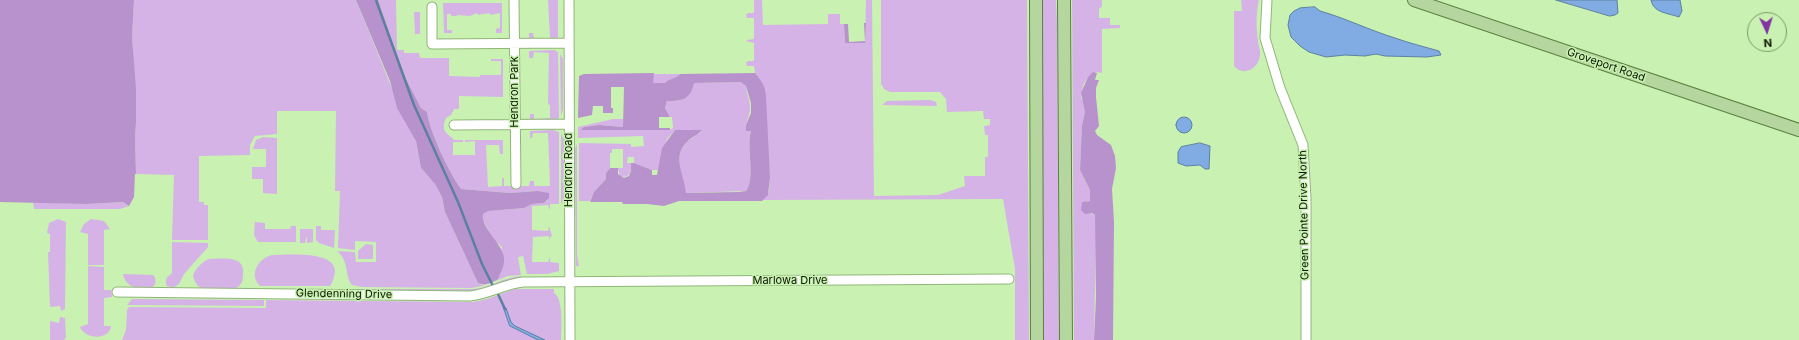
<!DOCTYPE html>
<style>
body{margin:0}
#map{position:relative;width:1799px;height:340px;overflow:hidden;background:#c9f1b1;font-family:Inter,sans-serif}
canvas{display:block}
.north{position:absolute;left:1747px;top:12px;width:40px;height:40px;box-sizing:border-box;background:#c9f1b1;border:1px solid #7d9a6b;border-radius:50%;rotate:176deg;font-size:11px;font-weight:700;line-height:16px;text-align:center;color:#0b1802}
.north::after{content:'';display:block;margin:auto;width:14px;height:18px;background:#8133a3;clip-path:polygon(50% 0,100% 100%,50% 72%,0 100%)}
</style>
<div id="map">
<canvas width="1799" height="340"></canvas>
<div class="north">N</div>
</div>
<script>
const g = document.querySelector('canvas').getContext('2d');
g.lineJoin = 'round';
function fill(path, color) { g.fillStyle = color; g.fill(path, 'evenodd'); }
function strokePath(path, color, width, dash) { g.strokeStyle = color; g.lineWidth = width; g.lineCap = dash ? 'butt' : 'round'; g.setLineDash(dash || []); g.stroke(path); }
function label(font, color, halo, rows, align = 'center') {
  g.font = font + ' Inter,sans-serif'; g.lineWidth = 3; g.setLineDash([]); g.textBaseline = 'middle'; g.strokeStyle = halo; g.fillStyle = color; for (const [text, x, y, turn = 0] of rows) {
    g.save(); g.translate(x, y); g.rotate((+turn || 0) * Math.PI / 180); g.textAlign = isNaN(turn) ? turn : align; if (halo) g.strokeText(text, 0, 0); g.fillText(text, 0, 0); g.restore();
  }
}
const green = new Path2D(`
 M 134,0 L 356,0 L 393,91 L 416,141 L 421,168 L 435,184 L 442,197 L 445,212 L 478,283 L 482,285 L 495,281 L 502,247 L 493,239 L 482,218 L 483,214 L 487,211 L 524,208 L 532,204 L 544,203 L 548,200 L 537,191 L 510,193 L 461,189 C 449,172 430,133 427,112 L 421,108 L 405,77 L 378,0 L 396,0 L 397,50 L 404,50 L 404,53 L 419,53 L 420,58 L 449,58 L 449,76 L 480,77 L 480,75 L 501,75 L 501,61 L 491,61 L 491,59 L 503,59 L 503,97 L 459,96 L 459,109 L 454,109 L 451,115 L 446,118 C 440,132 447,132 454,140 L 463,140 L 463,142 L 453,142 L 453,155 L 475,155 L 475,141 L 465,142 L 465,140 L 503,140 L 503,154 L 500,154 L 499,145 L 486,145 L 488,187 L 502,186 L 502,178 L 504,178 L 504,186 L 529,186 L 530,181 L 534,181 L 534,186 L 550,186 L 548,133 L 533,133 L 532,138 L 530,138 L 530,131 L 553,130 L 559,132 L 559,204 L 550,204 L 550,210 L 548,205 L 532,206 L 532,230 L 548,231 L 549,226 L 552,236 L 550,237 L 549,241 L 549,236 L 533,237 L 532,262 L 548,262 L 550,257 L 550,262 L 559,263 L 559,271 L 547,274 L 527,274 L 523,256 L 518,257 L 521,275 L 508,276 L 482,286 L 471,288 L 362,287 L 352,285 C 344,275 350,262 337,251 L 355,252 L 356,262 L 376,262 L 376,242 L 355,241 L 355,250 L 338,248 L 340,191 L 335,191 L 336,111 L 277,111 L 277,134 L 255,136 L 250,145 L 250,155 L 199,156 L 199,202 L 204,202 L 204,205 L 208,205 L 208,240 L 172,240 L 174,175 L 136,174 L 135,139 L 136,122 L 132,37 Z
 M 548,0 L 558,0 L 558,37 L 554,40 L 529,41 L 529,33 L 533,33 L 534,38 L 550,38 Z
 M 754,0 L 762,0 L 763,25 L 828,24 L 828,14 L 840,14 L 840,24 L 844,24 L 845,43 L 865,43 L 866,0 L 872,0 L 874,196 L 938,195 L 965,186 L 964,176 L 985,176 L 985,157 L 988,157 L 988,135 L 985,135 L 984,126 L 990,125 L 990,119 L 984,119 L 983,111 L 947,112 L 946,99 L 940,92 L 890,92 L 884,89 L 881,84 L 881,0 L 1027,0 L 1029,340 L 1015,340 L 1015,269 L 1003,199 L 763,200 L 769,192 L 770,178 L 762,83 L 755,73 L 754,66 L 747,66 L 746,63 L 748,61 L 754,61 L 754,43 L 746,41 L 747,40 L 754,39 L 754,18 L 747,18 L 746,15 L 748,13 L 754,13 Z
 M 1041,0 L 1056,0 L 1057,21 L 1059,340 L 1043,340 Z
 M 1072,0 L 1102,0 L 1102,6 L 1099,9 L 1099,18 L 1110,18 L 1110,25 L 1120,25 L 1120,28 L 1102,29 L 1102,73 L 1096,72 L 1088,77 L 1083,85 L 1081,98 L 1084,102 L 1085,112 L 1082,125 L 1080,170 L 1090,190 L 1090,201 L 1086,201 L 1090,213 L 1095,215 L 1096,232 L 1094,340 L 1074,340 Z
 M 1241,0 L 1259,0 C 1256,13 1256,27 1258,40 C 1258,45 1261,51 1260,55 C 1259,69 1243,77 1234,66 L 1234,11 L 1242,11 Z
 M 443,3 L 502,3 L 502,33 L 496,33 L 496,29 L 500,28 L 500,13 L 491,15 L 489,13 L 478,15 L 477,13 L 470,16 L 457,15 L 457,16 L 451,16 L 451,14 L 447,14 L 447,30 L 452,30 L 452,33 L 444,33 Z
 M 414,12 L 420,12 L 420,34 L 415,34 Z
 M 554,50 L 558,52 L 559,118 L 556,120 L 530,120 L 530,114 L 534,114 L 534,119 L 550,118 L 550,105 L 548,104 L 549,53 L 534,52 L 533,58 L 529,58 L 529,51 Z
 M 560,54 L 563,59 L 563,109 L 561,116 Z
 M 654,74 L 680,74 C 676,79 669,78 665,83 L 652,83 Z
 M 741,82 C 747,85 746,87 747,93 C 754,114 747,112 746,130 L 751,131 C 746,149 756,178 746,191 L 686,193 C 683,177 672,156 687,142 C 691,138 697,135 702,131 L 675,130 L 667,139 L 659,166 L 659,170 L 652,170 L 634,163 L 634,157 L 628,157 L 627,163 L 631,163 C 632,172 629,179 620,176 L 618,168 L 623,168 L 623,149 L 612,149 L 612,153 L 610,153 L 610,168 L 606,173 L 606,179 L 594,192 L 590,201 L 579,201 L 579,143 L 631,144 L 631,147 L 644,146 L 643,136 L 578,138 L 578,127 L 613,119 L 623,119 L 623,127 L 599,125 L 584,127 L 582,130 L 670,130 L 673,128 L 672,117 L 670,117 L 665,108 L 667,101 C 686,101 686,99 694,83 Z
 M 930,100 L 936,102 L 937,106 L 882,105 L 887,101 Z
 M 561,134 L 564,140 L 564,200 L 561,204 Z
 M 263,137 L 277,138 L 277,194 L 263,193 L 263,179 L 252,179 L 252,167 L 266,167 L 266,149 L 253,149 L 256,140 Z
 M 577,144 L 577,255 L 579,266 L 576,266 L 575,149 Z
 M 33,202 L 87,204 L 123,202 L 129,206 L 120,209 L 34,209 Z
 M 58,219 L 66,222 L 65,309 L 61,311 L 60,306 L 50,307 L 48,252 L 50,252 L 50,234 L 47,233 L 49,223 Z
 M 91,219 L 104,221 L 110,229 L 104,230 L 104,265 L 88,265 L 88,234 L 80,232 L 84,224 Z
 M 255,222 L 265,223 L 265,229 L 290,229 L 291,226 L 296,226 L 296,242 L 258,242 L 254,235 Z
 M 316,226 L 321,226 L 321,230 L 335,230 L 334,248 L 319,243 L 316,240 Z
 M 300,229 L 313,229 L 313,242 L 307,243 L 307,236 L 305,243 L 300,243 Z
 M 172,242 L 208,243 L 208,247 L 184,274 L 179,284 L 173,288 L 167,286 C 164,280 167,277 172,273 Z
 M 366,244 L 373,245 L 373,259 L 358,259 L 358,251 Z
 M 272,255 C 286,255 336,250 335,272 C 334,277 333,282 330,286 L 260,286 C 248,274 259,258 272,255 Z
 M 209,259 C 221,259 245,255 243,273 C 243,278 243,283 238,287 C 233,290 206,290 201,288 C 196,285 194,280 193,275 C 196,268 202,262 209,259 Z
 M 88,266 L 104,267 L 104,290 L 111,290 L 112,297 L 104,298 L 104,326 L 111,326 C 110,340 85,340 80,327 L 88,324 Z
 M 123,274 L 153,275 C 157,280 156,284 152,288 C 140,289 126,289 123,274 Z
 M 522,276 L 521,279 L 509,280 L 478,291 L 358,290 L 353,289 L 474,289 C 491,287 504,277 522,276 Z
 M 515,289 L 554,289 L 554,293 C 564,299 561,329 561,340 L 122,340 L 126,330 L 127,310 L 129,307 L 266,308 L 266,300 L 473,302 L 487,299 Z
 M 132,299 L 264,300 L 264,306 L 127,305 Z
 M 60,317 L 65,318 L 66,337 L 64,340 L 50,340 L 50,321 L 59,323 Z`);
const forest = new Path2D(`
 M 0,0 L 134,0 L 132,37 L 136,89 L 136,122 L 135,139 L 136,174 L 135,174 L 134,197 L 129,206 L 123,202 L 87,204 L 0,202 Z
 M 356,0 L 378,0 L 405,77 L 421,108 L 427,112 C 430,133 449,172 461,189 L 510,193 L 537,191 L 549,193 L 549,198 L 544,203 L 532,204 L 524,208 L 488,211 L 483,214 C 480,227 503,244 504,258 C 505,264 501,272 498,279 C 492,283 485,286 478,283 L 445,212 L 442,197 L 435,184 L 421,168 L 416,141 L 397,108 L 390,81 Z
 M 864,23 L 866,23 L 865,43 L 845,43 L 844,24 L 848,24 L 849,42 L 865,41 Z
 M 1093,72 L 1097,73 L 1095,80 L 1099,80 L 1096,88 L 1096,97 L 1099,126 L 1095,131 L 1097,135 L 1111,145 L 1115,156 L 1116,168 L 1112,189 L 1114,222 L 1113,340 L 1094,340 L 1096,298 L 1095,215 L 1092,213 L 1085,214 L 1081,210 L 1082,202 L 1090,201 L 1090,190 L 1080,170 L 1082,125 L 1085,112 L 1081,93 L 1088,77 Z
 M 654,73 L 653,83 L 665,83 C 669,78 676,79 680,74 L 755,73 C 762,82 765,85 766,96 L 770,178 L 768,195 L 762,201 L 679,201 L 664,206 L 647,204 L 623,204 L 622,202 L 590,202 L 594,192 L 606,179 L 606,173 L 610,168 L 618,168 L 618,174 L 624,178 L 629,176 L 631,171 L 631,163 L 634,163 L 652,170 L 652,175 L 657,175 L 662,148 L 675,130 L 702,130 C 698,135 691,137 687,142 C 671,157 685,176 686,193 L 739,192 L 746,191 C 756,178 746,149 751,131 L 746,131 L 746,125 L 751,113 L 751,103 L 746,86 L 741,82 L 694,83 C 690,100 682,101 667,101 L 665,108 L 670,117 L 659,117 L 659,128 L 670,128 L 670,130 L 581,130 L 584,127 L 599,125 L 623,127 L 624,87 L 611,87 L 611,108 L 613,108 L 613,113 L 603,113 L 603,106 L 593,106 L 592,115 L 578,118 L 579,76 L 584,74 Z`);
const water = new Path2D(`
 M 1556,0 L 1617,0 L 1618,13 L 1615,15 L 1610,16 Z
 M 1651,0 L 1680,0 L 1682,11 L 1679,17 C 1668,13 1653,13 1651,0 Z
 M 1315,7 L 1320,11 C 1345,18 1369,30 1395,38 C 1409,43 1425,47 1439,51 L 1441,55 L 1427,57 L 1385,56 L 1376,54 L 1365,56 L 1345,55 L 1326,57 L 1309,52 L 1300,46 L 1291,37 L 1288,25 L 1290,15 L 1294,11 L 1300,8 Z
 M1176 125a8 8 0 1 1 16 0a8 8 0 1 1-16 0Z
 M 1200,143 L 1210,146 L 1209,169 L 1205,169 L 1200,165 L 1186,166 L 1178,163 L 1178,152 L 1181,147 Z
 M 503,306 L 506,308 L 511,322 L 515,326 L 545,340 L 538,340 L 510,326 Z`);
const stream = new Path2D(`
 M 376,0 L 414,105 L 458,202 L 482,264 L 494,288
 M 497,292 L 505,309`);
const minor = new Path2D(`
 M 514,0 L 516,184
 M 569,0 L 570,340
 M 1267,0 L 1265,38 L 1280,88 L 1303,145 L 1306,199 L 1306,340
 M 432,7 L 432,44 L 569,43
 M 454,125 L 569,124
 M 117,292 L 470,296 C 489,294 505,284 523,282 L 1009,279`);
const major = new Path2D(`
 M 1036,0 L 1037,340
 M 1064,0 L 1066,340
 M 1414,0 L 1799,130`);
const streetNames = [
 ["Groveport Road",1606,65,19],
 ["Hendron Park",515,92,-90],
 ["Hendron Road",569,170,-90],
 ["Green Pointe Drive North",1304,215,-91],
 ["Marlowa Drive",790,281],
 ["Glendenning Drive",344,294,1]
];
fill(green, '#d5b3e7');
fill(forest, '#b892cc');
fill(water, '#80ace3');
strokePath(water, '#5d80a0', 1);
strokePath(stream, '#5d80a0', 2.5);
strokePath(minor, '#91b678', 11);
strokePath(major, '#5a813f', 14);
strokePath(minor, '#fff', 9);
strokePath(major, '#b6d6a0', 12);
label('11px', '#0b1802', '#c9f1b1', streetNames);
</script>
